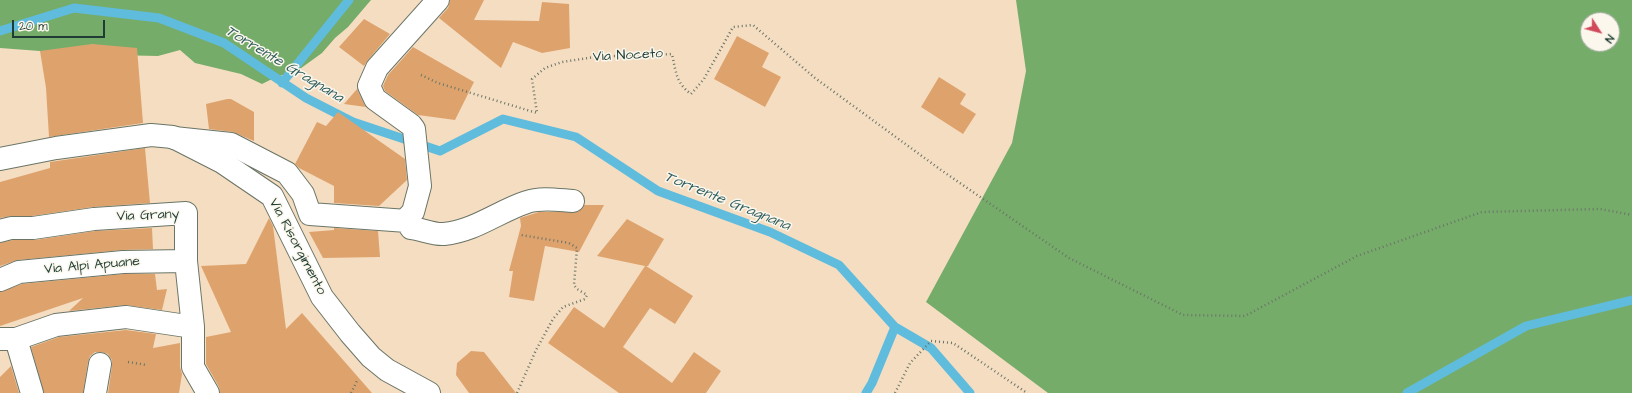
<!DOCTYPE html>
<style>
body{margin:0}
#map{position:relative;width:1632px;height:393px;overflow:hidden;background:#f5ddc2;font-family:"Architects Daughter",sans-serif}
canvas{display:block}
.north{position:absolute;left:1580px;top:12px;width:40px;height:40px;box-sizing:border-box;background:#fbf7ec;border:1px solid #a3ada2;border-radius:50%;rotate:126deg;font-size:11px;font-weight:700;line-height:16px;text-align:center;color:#1f3d34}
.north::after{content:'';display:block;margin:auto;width:14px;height:18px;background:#d1495b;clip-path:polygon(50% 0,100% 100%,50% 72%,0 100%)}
.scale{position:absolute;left:12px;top:20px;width:93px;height:18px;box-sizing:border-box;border:2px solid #1f3d34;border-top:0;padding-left:5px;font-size:12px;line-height:14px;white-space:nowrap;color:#1f3d34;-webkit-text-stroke:3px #fbf7ec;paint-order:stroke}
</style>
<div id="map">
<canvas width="1632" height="393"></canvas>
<div class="north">N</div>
<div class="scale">20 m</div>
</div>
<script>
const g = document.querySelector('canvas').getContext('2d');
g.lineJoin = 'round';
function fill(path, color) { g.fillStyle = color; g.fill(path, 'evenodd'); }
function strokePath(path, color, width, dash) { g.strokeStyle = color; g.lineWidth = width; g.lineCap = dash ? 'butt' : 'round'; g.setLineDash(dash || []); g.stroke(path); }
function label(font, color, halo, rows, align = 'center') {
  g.font = font + ' "Architects Daughter",sans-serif'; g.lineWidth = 3; g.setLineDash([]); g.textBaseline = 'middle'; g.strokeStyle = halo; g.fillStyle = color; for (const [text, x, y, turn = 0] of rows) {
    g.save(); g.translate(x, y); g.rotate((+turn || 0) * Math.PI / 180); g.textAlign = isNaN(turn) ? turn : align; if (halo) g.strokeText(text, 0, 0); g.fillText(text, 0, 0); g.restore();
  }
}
const forest = new Path2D(`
 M 0,0 L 371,0 L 348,27 L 335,38 L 322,53 L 297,71 L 276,77 L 262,84 L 241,74 L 195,63 L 180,50 L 158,56 L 112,55 L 93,44 L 67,56 L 40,51 L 0,48 Z
 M 1016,0 L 1632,0 L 1632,393 L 1048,393 L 926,302 L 1012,143 L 1026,71 ZM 1588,20 L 1612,20 L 1612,44 L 1588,44 Z`);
const stream = new Path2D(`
 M 0,31 L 74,8 L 159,18 L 224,43 L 306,98 L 353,122 L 440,151 L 503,119 L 576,137 L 658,191 L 770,232 L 839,265 L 895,327 L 872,383 L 866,393
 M 282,83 L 349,0
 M 895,327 L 931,348 L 970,393
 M 1407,393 L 1526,326 L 1632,300`);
const building = new Path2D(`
 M 450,0 L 484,0 L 474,20 L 539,21 L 542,2 L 569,4 L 570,48 L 542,53 L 513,42 L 501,68 L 439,18 L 448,8 Z
 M 364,19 L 390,34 L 368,60 L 364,66 L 339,47 Z
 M 737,36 L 769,53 L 762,67 L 781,77 L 765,107 L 714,79 Z
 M 92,44 L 137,48 L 143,123 L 49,137 L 46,88 L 40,51 Z
 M 413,47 L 474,82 L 455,120 L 418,115 L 385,91 L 383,86 L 388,75 Z
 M 939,77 L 966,94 L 960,104 L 976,114 L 963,134 L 921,107 Z
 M 357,89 L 364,104 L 366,107 L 344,104 Z
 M 227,99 L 231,99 L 254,112 L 254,141 L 233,132 L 209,129 L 206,104 Z
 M 338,112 L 405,159 L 407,180 L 379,206 L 334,203 L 334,186 L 299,168 L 295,164 L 317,122 L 326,126 Z
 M 145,148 L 150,203 L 93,207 L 32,216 L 11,216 L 0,218 L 0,182 L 50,168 L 50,162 Z
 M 584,205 L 604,205 L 579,252 L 545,246 L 534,301 L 509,297 L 513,271 L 509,271 L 521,226 L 520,218 L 539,212 L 578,212 Z
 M 269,218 L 273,226 L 286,329 L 302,313 L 372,393 L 220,393 L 219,387 L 206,364 L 206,337 L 231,332 L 201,266 L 246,264 Z
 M 627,219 L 664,239 L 648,266 L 646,266 L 693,296 L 675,324 L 650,308 L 623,347 L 672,383 L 694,352 L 721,371 L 706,393 L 619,393 L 548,343 L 574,307 L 604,328 L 645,266 L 597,256 Z
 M 152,228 L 153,249 L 122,250 L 18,260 L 0,266 L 0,243 L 13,240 L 35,240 L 95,231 Z
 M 334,228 L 378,231 L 380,257 L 323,258 L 309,232 L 334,230 Z
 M 124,274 L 155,274 L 157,290 L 167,289 L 162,310 L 125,305 L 69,311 L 83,298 L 0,326 L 0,292 L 22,284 Z
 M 126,330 L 156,334 L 153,348 L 180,343 L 180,367 L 182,374 L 179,393 L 108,393 L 112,366 L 112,360 L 108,354 L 102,352 L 95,352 L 90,356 L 88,362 L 83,393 L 44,393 L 31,347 L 59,337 Z
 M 471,351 L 484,352 L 516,393 L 469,393 L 456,375 L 457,363 Z
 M 11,366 L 19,393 L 0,393 L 0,377 Z`);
const path = new Path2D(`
 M 421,75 L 438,83 L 537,113 L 532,79 L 545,68 L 562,62 L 601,56 L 639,56 L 672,54 C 676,72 676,83 691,94 L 704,79 L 733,27 L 753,25 L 815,78 L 941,170 L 1069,258 L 1183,315 L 1245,316 L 1357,256 L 1482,212 L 1600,209 L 1632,215
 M 128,362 L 147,365
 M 351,393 L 357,381
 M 517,393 L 536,350 L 553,319 L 563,307 L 585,299 L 587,295 L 577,289 L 574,285 L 577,248 L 569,243 L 521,235
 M 895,393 L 910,363 L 931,341 L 953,343 L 1027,393`);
const minor = new Path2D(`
 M 174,138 L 231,144 L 287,173 L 303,194 L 310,214 L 407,221
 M 407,221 L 408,217 L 413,212 L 420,186 L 414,129 L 411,125 L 375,99 L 369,86 L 377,68 L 438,0
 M 407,221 L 411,228 C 421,229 434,235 444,234 C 475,231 499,211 527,202 C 541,197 558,200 573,201
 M 0,231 L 11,228 L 33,228 L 94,219 L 186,213 L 186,261 L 193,327 L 193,367 L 208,393
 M 0,280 L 19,272 L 123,262 L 186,261
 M 0,339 L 16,339 L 56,325 L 126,317 L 193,327
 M 16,339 L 32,393
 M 95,393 L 100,364`);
const major = new Path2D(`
 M 0,159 L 56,148 L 151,135 L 173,137 L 222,162 L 272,196 L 322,297 L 350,333 L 371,357 L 387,370 L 429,393`);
const streetNames = [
 ["Via Noceto",628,56,-3],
 ["Via Grany",148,216,-2],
 ["Via Risorgimento",297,247,62],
 ["Via Alpi Apuane",92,266,-5]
];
const waterNames = [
 ["Torrente Gragnana",284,65,31],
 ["Torrente Gragnana",727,202,22]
];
fill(forest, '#76ac6a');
strokePath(stream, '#5fbcdd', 9);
fill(building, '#dea36d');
strokePath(minor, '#6a7566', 24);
strokePath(major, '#6a7566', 24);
strokePath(path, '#6a7566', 2.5, [1, 3]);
strokePath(minor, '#fff', 22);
strokePath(major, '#fff', 22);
label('14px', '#1f3d34', '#fbf7ec', streetNames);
label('italic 15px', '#2f5d5e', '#fbf7ec', waterNames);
</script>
